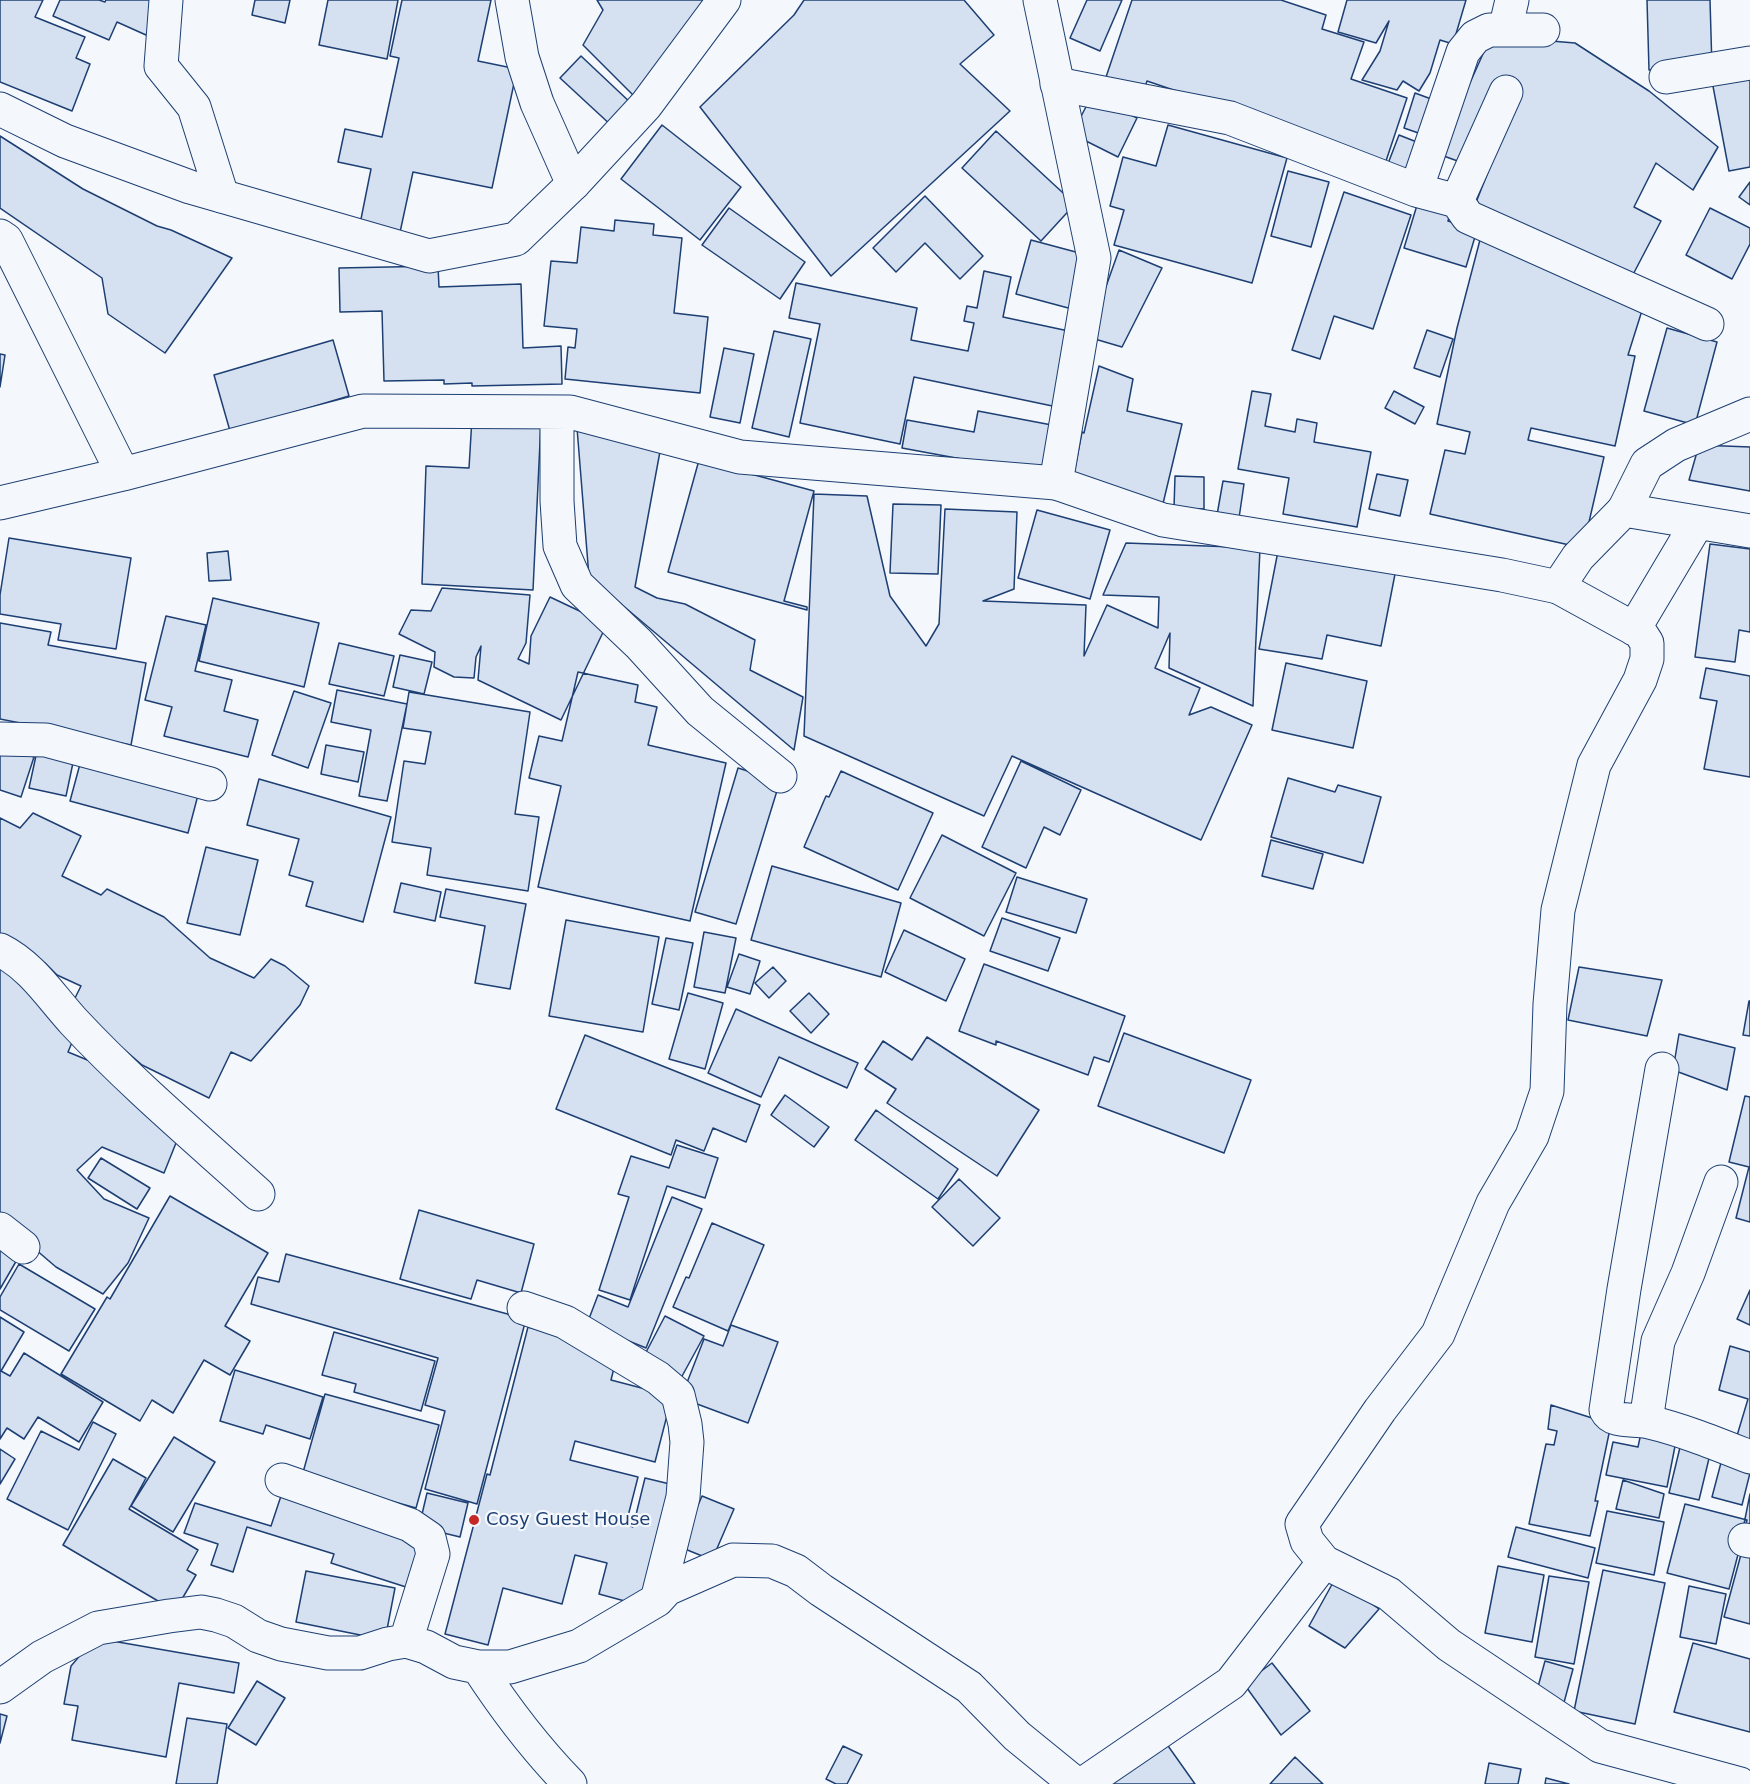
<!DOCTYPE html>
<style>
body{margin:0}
canvas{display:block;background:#f4f7fb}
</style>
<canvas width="1750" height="1784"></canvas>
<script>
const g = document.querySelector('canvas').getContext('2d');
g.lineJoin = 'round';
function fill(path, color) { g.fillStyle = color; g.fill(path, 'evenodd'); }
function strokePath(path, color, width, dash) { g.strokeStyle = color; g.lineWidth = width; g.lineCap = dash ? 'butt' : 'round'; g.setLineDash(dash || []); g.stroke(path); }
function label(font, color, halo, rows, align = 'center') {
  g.font = font + ' "DejaVu Sans",sans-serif'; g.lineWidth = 4.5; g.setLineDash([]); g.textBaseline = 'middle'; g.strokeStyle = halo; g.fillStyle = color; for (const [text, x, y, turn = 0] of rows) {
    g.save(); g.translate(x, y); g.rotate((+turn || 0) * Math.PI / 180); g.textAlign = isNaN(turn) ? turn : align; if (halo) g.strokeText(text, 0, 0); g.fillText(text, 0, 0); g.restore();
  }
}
const building = new Path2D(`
 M 0,0 L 43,0 L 35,17 L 85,37 L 76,58 L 90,64 L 72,111 L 0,82 Z
 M 60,0 L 99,0 L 105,2 L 106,0 L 161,0 L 146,35 L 117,22 L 109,40 L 53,16 Z
 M 255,0 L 290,0 L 285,23 L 252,15 Z
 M 328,0 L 398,0 L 387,59 L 319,45 Z
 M 402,0 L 491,0 L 478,61 L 517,69 L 492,188 L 413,172 L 399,237 L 359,229 L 371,169 L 338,162 L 345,129 L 382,137 L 399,58 L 390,56 Z
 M 597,0 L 706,0 L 635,97 L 583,45 L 603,10 Z
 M 804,0 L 964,0 L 994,35 L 960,64 L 1010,111 L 831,276 L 700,107 L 794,15 Z
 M 1087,0 L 1122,0 L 1100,51 L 1070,38 Z
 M 1132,0 L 1281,0 L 1326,15 L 1322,29 L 1364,42 L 1351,79 L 1407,98 L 1383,170 L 1288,129 L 1147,81 L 1142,96 L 1104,83 Z
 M 1347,0 L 1466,0 L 1453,44 L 1440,40 L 1430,73 L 1419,91 L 1403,81 L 1397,90 L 1362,80 L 1380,51 L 1389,21 L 1376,43 L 1338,32 Z
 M 1647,0 L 1710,0 L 1712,68 L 1649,70 Z
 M 1491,36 L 1575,43 L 1649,91 L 1718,147 L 1693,190 L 1656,163 L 1634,207 L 1661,221 L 1627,286 L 1475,205 L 1521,88 L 1466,164 L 1438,154 Z
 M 581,56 L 633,105 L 613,127 L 560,78 Z
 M 1750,73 L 1750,167 L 1729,171 L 1712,81 Z
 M 1415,93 L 1442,103 L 1430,137 L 1404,128 Z
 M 1092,95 L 1137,118 L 1118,157 L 1072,134 Z
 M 662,125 L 741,187 L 700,240 L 621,179 Z
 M 1168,125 L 1287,158 L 1252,283 L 1114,245 L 1124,210 L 1110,206 L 1123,157 L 1156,166 Z
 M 996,131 L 1075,204 L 1041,241 L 962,168 Z
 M 1399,135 L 1427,146 L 1413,184 L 1384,174 Z
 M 0,136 L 83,189 L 157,226 L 171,230 L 232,258 L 165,353 L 108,314 L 102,278 L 0,208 Z
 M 1288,171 L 1329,182 L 1311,247 L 1271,236 Z
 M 1750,182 L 1750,205 L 1739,197 Z
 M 1344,192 L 1411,215 L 1373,329 L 1334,316 L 1320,359 L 1292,350 Z
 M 1421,192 L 1453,203 L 1448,221 L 1477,230 L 1466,267 L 1404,248 Z
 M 925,196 L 983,256 L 960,279 L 925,243 L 896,272 L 873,248 Z
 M 729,208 L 805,262 L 780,299 L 702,245 Z
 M 1710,208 L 1750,228 L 1750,244 L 1732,279 L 1686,255 Z
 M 615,220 L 654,224 L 653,235 L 682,238 L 674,313 L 708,317 L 700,393 L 565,379 L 568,347 L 575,348 L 577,329 L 544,326 L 551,261 L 577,263 L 581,227 L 614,231 Z
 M 1481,236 L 1645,301 L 1628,355 L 1635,356 L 1615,446 L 1531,428 L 1528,440 L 1604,457 L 1583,548 L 1430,514 L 1445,450 L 1465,454 L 1470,432 L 1437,424 L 1457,328 Z
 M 1031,240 L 1087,255 L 1072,309 L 1016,294 Z
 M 1119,250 L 1162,268 L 1122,347 L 1088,337 Z
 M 438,266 L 439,287 L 521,284 L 523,348 L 561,346 L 562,384 L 472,386 L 472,383 L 444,384 L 444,380 L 384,381 L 382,311 L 340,312 L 339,268 Z
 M 984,271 L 1011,277 L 1003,317 L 1078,333 L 1062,408 L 914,377 L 900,444 L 800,423 L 820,324 L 789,318 L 796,283 L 917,308 L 911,340 L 968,351 L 974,323 L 964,321 L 967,306 L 977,308 Z
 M 1667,328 L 1717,342 L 1695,425 L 1644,411 Z
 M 1427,330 L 1453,339 L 1440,377 L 1414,368 Z
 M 774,331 L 811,339 L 789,437 L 752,428 Z
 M 333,340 L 349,396 L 230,431 L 214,375 Z
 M 724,348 L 754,354 L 740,423 L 710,417 Z
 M 0,354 L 5,355 L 0,387 Z
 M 1099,366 L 1133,379 L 1127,411 L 1182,424 L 1161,512 L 1072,484 L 1082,432 L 1084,433 Z
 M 1252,391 L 1271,394 L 1265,426 L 1295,432 L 1297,419 L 1317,423 L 1314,442 L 1371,452 L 1357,527 L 1283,514 L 1289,478 L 1238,469 Z
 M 1394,391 L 1424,407 L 1415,424 L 1385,408 Z
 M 978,411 L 1057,426 L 1048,475 L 902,448 L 907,420 L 974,432 Z
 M 472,418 L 541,421 L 533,590 L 422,584 L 426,466 L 469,468 Z
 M 577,428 L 661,446 L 635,587 L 657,598 L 685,604 L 755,640 L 750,670 L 803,697 L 794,750 L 589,577 Z
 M 1699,445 L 1750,447 L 1750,491 L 1689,480 Z
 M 699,460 L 814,491 L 784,601 L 807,607 L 807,610 L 668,572 Z
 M 1377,474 L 1408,480 L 1400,516 L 1369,509 Z
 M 1175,476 L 1204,477 L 1204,509 L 1174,508 Z
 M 1223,481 L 1244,484 L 1239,518 L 1217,515 Z
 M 814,494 L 867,496 L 890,596 L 926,646 L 939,624 L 945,509 L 1017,512 L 1014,589 L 983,601 L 1086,605 L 1084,656 L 1107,605 L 1158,628 L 1159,597 L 1103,595 L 1126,543 L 1260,548 L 1253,706 L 1169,668 L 1170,633 L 1155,668 L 1200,688 L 1189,715 L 1211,707 L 1252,725 L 1201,840 L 1012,756 L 984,816 L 804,736 Z
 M 893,504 L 941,505 L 938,574 L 890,573 Z
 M 1037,510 L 1110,530 L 1090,599 L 1018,578 Z
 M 9,538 L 131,558 L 116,649 L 58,640 L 61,624 L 0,614 L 0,595 Z
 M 1710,544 L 1750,549 L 1750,632 L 1739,630 L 1735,662 L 1695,657 Z
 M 1279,546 L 1396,569 L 1381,646 L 1327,635 L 1322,659 L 1259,649 Z
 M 228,551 L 231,580 L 209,581 L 207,553 Z
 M 442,588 L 530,595 L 526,643 L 518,659 L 529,664 L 531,636 L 550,597 L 607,624 L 561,720 L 478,680 L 481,646 L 476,657 L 474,678 L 454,677 L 434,667 L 435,652 L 399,634 L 411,610 L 431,611 Z
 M 213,598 L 319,623 L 304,687 L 199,661 Z
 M 166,616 L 206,625 L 195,671 L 232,680 L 224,711 L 258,720 L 248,757 L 164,736 L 172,707 L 145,700 Z
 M 0,623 L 51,632 L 48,645 L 146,663 L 131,745 L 0,719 Z
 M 339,643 L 394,656 L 384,696 L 329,684 Z
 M 400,655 L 432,662 L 424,694 L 393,687 Z
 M 1286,663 L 1367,681 L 1353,748 L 1272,730 Z
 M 1706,668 L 1750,676 L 1750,777 L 1704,769 L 1717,701 L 1700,698 Z
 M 578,672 L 638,685 L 635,702 L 657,707 L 648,745 L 726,763 L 690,921 L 538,887 L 561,786 L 529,778 L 539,736 L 562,741 Z
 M 337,690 L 407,704 L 387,801 L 359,796 L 371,730 L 331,722 Z
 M 294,691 L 331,703 L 308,768 L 272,755 Z
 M 409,692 L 530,712 L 515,814 L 539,817 L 528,891 L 427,875 L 431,848 L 392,842 L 404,761 L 425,764 L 431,732 L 403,728 Z
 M 326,745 L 364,752 L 358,782 L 321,774 Z
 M 2,747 L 34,757 L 21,797 L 0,790 L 0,753 Z
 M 37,751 L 74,758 L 66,796 L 29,788 Z
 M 1021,761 L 1081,790 L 1060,835 L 1044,827 L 1026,868 L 982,847 Z
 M 80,764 L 198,795 L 188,833 L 70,801 Z
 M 738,768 L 780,781 L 736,924 L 695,912 Z
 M 841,771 L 933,813 L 898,890 L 804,847 L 826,796 L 829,797 Z
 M 1288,778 L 1335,792 L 1338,785 L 1381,797 L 1363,863 L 1271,837 Z
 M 259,779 L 391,817 L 363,922 L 306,906 L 313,882 L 289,875 L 299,839 L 247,825 Z
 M 33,813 L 81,836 L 62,876 L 101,895 L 107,889 L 164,917 L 210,958 L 254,978 L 271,959 L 285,966 L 309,986 L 300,1005 L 251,1061 L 231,1052 L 209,1098 L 142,1065 L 72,1004 L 81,986 L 57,975 L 45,963 L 0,942 L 0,818 L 20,828 Z
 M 942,835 L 1016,873 L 984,936 L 910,898 Z
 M 1271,840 L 1323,854 L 1313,889 L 1262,876 Z
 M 206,847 L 258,860 L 240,935 L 187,923 Z
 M 772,866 L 901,903 L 881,977 L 751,940 Z
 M 1017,877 L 1087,899 L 1076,933 L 1006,912 Z
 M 401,883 L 441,892 L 435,921 L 394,912 Z
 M 446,889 L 526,904 L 510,989 L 475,983 L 485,926 L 440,917 Z
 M 1002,918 L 1060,938 L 1048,971 L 990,951 Z
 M 566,920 L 659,937 L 643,1032 L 549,1016 Z
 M 904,930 L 965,959 L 946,1001 L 885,972 Z
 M 704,932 L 736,938 L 725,993 L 694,987 Z
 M 666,938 L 693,943 L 679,1010 L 652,1004 Z
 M 739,954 L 760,961 L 750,994 L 727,987 Z
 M 0,959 L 78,1028 L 68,1052 L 119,1073 L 178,1138 L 164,1173 L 102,1147 L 77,1170 L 104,1199 L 149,1218 L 128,1263 L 103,1294 L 56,1267 L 0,1219 Z
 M 984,964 L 1125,1016 L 1109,1062 L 1094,1057 L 1088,1075 L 996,1041 L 996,1045 L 959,1031 Z
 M 773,967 L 786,981 L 769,998 L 755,983 Z
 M 1579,967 L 1662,980 L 1647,1036 L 1568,1020 Z
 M 688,993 L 723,1003 L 705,1069 L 669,1059 Z
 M 809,993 L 829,1014 L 811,1033 L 790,1011 Z
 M 1749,1001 L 1750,1001 L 1750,1036 L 1743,1035 Z
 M 736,1009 L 858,1063 L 847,1088 L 779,1057 L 761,1097 L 708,1073 Z
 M 1124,1033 L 1251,1080 L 1224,1153 L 1098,1106 Z
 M 1679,1034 L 1735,1048 L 1727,1090 L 1673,1070 Z
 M 585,1035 L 760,1105 L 746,1142 L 713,1128 L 704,1151 L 676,1140 L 671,1155 L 556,1109 Z
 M 927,1037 L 1039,1110 L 997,1176 L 887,1103 L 896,1089 L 865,1069 L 883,1041 L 912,1060 Z
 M 785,1095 L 829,1127 L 814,1147 L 771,1115 Z
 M 1745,1096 L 1750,1097 L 1750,1222 L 1736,1218 L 1749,1167 L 1729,1162 Z
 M 876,1110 L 958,1169 L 938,1199 L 855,1140 Z
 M 677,1145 L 718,1158 L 705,1198 L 667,1186 L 630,1300 L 599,1290 L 629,1197 L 618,1194 L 631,1156 L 669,1168 Z
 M 101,1158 L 150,1188 L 137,1209 L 88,1178 Z
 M 959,1179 L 1000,1218 L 973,1246 L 932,1207 Z
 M 170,1196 L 268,1253 L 225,1326 L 250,1341 L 230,1375 L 204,1360 L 173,1413 L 152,1400 L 140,1421 L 61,1374 L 107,1297 L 110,1299 Z
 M 672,1197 L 702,1209 L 646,1348 L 587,1324 L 598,1295 L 628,1307 Z
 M 419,1210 L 534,1244 L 521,1293 L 477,1280 L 471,1299 L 400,1279 Z
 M 712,1223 L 764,1245 L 728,1331 L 673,1307 L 686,1277 L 689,1278 Z
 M 0,1247 L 18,1258 L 0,1289 Z
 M 286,1254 L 526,1319 L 477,1504 L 425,1489 L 445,1411 L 425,1405 L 438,1358 L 251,1304 L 258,1277 L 279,1282 Z
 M 19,1264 L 95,1309 L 69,1351 L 0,1310 L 0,1297 Z
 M 1750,1290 L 1750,1325 L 1737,1319 Z
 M 665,1316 L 704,1336 L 681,1378 L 643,1358 Z
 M 0,1317 L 24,1332 L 1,1371 L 10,1376 L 24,1353 L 103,1402 L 79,1442 L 38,1417 L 24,1439 L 7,1428 L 0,1439 Z
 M 731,1325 L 778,1342 L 748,1423 L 681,1398 L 704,1339 L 723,1346 Z
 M 528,1327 L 618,1352 L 611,1380 L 672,1396 L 655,1462 L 575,1441 L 570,1460 L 638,1477 L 626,1524 L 633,1527 L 645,1478 L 674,1485 L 643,1606 L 599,1594 L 607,1563 L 575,1555 L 562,1604 L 503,1588 L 488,1645 L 445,1634 L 487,1474 L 490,1475 Z
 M 334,1332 L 435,1361 L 421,1411 L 354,1392 L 356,1384 L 322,1375 Z
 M 1730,1346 L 1750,1352 L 1750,1443 L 1736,1439 L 1748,1399 L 1719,1390 Z
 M 235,1370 L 323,1397 L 310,1439 L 266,1425 L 263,1434 L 220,1421 Z
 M 325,1394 L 439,1425 L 416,1508 L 302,1476 Z
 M 1551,1405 L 1611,1424 L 1595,1501 L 1598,1501 L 1590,1536 L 1529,1524 L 1546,1444 L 1554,1445 L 1557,1431 L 1548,1429 Z
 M 93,1422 L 116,1434 L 68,1530 L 7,1499 L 41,1431 L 79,1450 Z
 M 1642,1428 L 1677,1436 L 1667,1487 L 1606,1475 L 1613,1442 L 1638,1447 Z
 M 174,1437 L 215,1462 L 173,1532 L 131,1506 Z
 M 1682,1439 L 1712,1446 L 1699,1500 L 1669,1493 Z
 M 0,1449 L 15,1459 L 0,1484 Z
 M 1723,1455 L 1750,1463 L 1750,1473 L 1742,1505 L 1712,1497 Z
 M 113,1459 L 146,1478 L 129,1509 L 198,1550 L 187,1570 L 196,1575 L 175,1611 L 63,1545 Z
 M 1623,1480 L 1664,1494 L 1659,1518 L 1616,1509 Z
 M 282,1493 L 422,1537 L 406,1587 L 331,1563 L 334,1554 L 247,1527 L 233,1572 L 211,1565 L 218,1544 L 184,1533 L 195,1503 L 271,1526 Z
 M 427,1493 L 468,1503 L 460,1537 L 419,1527 Z
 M 1750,1494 L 1750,1531 L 1743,1529 Z
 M 702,1496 L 734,1509 L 712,1560 L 680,1547 Z
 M 1685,1504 L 1747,1520 L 1729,1589 L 1667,1573 Z
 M 1607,1511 L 1664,1522 L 1654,1575 L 1596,1563 Z
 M 1516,1527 L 1595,1548 L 1588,1578 L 1508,1557 Z
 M 1743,1547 L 1750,1549 L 1750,1624 L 1724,1617 Z
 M 1498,1566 L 1544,1575 L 1532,1642 L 1485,1633 Z
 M 1603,1570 L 1665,1583 L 1635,1724 L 1574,1711 Z
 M 306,1571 L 395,1588 L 385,1640 L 296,1622 Z
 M 1549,1576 L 1589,1582 L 1574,1664 L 1535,1657 Z
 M 1335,1579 L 1379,1609 L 1345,1648 L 1309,1626 Z
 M 1689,1586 L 1726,1594 L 1716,1644 L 1680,1637 Z
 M 95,1638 L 239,1663 L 234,1693 L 179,1683 L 166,1757 L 72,1740 L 78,1706 L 64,1704 L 71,1666 Z
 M 1693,1643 L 1750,1659 L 1750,1732 L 1674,1712 Z
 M 1545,1661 L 1573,1669 L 1562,1710 L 1535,1698 Z
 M 1272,1663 L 1310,1711 L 1281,1735 L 1244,1684 Z
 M 257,1681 L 285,1698 L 256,1745 L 228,1728 Z
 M 0,1714 L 7,1716 L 0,1743 Z
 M 187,1718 L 227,1724 L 217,1784 L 176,1784 Z
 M 1166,1743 L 1195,1784 L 1112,1784 Z
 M 843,1746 L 862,1755 L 847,1784 L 836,1784 L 826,1779 Z
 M 1295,1757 L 1323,1784 L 1270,1784 Z
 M 1489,1763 L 1521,1769 L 1518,1784 L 1485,1784 Z
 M 1546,1778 L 1569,1784 L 1545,1784 Z`);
const minor = new Path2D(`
 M 166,0 L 161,66 L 194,107 L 222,196
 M 512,0 L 522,57 L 537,103 L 573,184
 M 1505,30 L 1512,0
 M 1666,77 L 1750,63
 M 1057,84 L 1230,118 L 1416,190 L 1457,201 L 1468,217 L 1707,324
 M 1416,190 L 1463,52 L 1475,37 L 1489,30 L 1543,30
 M 1457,201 L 1506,92
 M 0,236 L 6,240 L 123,474
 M 557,412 L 557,501 L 560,546 L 577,585 L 639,644 L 700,711 L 780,776
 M 0,503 L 123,474 L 363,411 L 570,412 L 740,457 L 1056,483
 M 1624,510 L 1647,464 L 1676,445 L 1750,414
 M 1558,587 L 1640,632 L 1647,643 L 1647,659 L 1640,680 L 1594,765 L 1558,910 L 1550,1004 L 1547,1091 L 1532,1136 L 1493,1203 L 1438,1334 L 1380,1410 L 1302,1524 L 1307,1541 L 1324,1562 L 1389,1594 L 1449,1645 L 1600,1746 L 1740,1784
 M 1634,629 L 1697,523
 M 0,739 L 46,740 L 210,784
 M 0,950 C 32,966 51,997 74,1022 C 131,1083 196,1138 258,1194
 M 1662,1069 L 1624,1289 L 1606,1410 C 1613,1424 1635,1418 1649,1422 C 1683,1430 1717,1444 1750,1457
 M 0,1229 L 23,1247
 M 524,1308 L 565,1322 L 658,1378 L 678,1395 L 685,1424 L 687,1442 L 683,1497 L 657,1600
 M 1646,1421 L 1658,1341 L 1688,1273 L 1721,1182
 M 282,1480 L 410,1525 L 429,1538 L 433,1554 L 406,1641
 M 1745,1540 L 1750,1541
 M 478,1667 C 506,1710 534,1747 570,1784
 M 0,1687 L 42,1657 L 98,1628 L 169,1616 L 201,1612 L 216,1615 L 234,1621 L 258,1636 L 281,1644 L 328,1653 L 360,1653 L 388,1644 L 406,1641 L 426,1647 L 454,1662 L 478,1667 L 510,1667 L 579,1646 L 657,1600 L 667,1589 L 733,1560 L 772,1561 L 796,1571 L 821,1590 L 969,1687 L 1017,1736 L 1076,1784
 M 1083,1784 L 1231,1683 L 1324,1562`);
const major = new Path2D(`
 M 1040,0 L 1094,258 L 1056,483 L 1163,520 L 1502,575 L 1558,587 L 1578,557 L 1624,510 L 1750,531
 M 0,109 L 65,141 L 190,187 L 429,256 L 516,239 L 573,184 L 646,105 L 724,0`);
const markers = [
 [474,1520,6,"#c62828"]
];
const poiNames = [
 ["Cosy Guest House",486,1520]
];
fill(building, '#d5e0f0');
strokePath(building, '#1d3f73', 1.5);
strokePath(minor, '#1d3f73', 35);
strokePath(major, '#1d3f73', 35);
strokePath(minor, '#f4f7fb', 33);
strokePath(major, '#f4f7fb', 33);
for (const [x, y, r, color] of markers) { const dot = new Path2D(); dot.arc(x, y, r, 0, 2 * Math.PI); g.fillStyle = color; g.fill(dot); strokePath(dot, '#f4f7fb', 2); }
label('18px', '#1d3f73', '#f4f7fb', poiNames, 'left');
</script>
